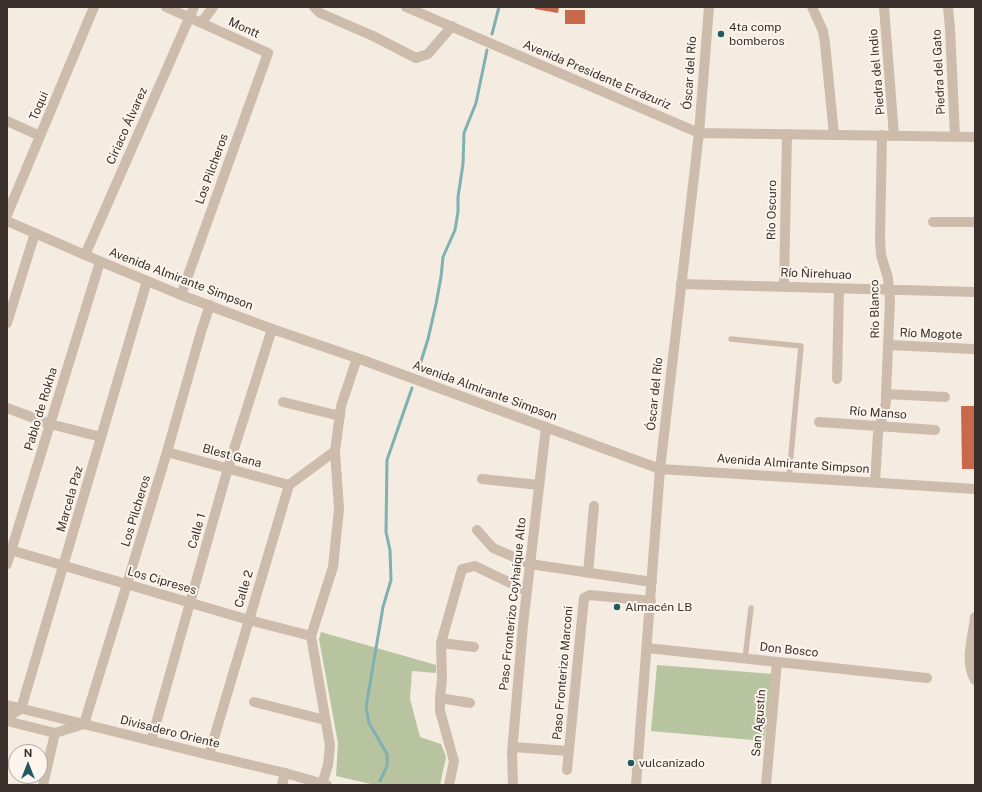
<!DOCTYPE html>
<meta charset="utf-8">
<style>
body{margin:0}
#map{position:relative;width:982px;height:792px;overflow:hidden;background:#f4ebe1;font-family:"Public Sans",sans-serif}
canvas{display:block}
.frame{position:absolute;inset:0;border:8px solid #3b302b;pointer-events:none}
.north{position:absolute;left:8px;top:744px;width:40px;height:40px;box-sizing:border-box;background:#fbf5ee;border:1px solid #aea6a0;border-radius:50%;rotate:0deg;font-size:11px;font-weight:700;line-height:16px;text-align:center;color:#3b302b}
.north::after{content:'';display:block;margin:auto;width:14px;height:18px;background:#1f5a5e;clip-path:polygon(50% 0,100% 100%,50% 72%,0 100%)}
</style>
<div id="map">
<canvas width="982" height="792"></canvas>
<div class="frame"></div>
<div class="north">N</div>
</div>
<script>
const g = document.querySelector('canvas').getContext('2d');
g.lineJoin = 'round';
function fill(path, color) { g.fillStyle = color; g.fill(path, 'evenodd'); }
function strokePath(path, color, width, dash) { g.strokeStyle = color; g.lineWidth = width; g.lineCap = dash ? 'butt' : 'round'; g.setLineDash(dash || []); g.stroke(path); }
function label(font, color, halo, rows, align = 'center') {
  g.font = font + ' "Public Sans",sans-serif'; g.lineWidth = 4; g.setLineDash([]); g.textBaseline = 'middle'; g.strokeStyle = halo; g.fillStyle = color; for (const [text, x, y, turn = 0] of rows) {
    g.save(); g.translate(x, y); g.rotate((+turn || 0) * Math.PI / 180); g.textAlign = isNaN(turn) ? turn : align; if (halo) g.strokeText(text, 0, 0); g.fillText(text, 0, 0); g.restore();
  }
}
const green = new Path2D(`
 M 321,632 L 436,665 L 436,673 L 412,671 L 410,699 L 420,737 L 441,744 L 446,757 L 440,785 L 375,785 L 336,776 L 338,743 L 319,639 Z
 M 657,665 L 773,674 L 764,741 L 651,731 Z`);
const stream = new Path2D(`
 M 492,34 L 499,7
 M 418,371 L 428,339 L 436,304 L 441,277 L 443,257 L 455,230 L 458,212 L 458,197 L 463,164 L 464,133 L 476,103 L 487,50
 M 380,781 L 387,766 L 387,754 L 369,723 L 366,707 L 383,607 L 391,580 L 390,550 L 386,532 L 387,460 L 412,388`);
const building = new Path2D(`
 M 535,7 L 559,7 L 558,13 L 535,9 Z
 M 565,10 L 585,10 L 585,24 L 565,24 Z
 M 961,406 L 975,406 L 975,469 L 962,469 Z`);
const service = new Path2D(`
 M 731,339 L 801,346 L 789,477
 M 745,659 L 751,608`);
const minor = new Path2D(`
 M 166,7 L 268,53 L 181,295
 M 314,7 L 320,13 L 373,36 L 416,58 L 428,54 L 452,26
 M 812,7 L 823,31 L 825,43 L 834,135
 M 884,7 L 894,136
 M 948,7 L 950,28 L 955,136
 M 202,22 L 213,7
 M 7,121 L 40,136
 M 7,215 L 94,7
 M 933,222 L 975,222
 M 85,255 L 194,7
 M 681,284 L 975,292
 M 784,286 L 787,134
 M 7,323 L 35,233
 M 888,345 L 974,349
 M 837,379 L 839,288
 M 886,394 L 945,397
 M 283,402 L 340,416
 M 7,408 L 50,424 L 101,437
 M 819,422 L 935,430
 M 167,452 L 289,485
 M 482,479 L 539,485
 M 875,482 L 878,433 L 886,403 L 886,394 L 890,301 L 888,278 L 881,255 L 880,239 L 882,135
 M 477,530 L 493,548 L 530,564 L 652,582
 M 7,549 L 249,620 L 311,636
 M 7,564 L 100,262
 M 588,573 L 594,506
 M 975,617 C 973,638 964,661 975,680
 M 441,643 L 474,647
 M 647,648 L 927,678
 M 440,698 L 470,703
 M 254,702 L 325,720
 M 7,717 L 21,709 L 147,281
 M 7,721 L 55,733 L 84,724 L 127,584 L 167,452 L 201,332 L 210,305
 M 151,741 L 228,468 L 272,329
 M 513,747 L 569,751
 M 209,755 L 289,485 L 335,451
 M 567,770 L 584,598 L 590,595 L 651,601
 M 322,784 L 328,765 L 330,746 L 311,636 L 333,567 L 339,509 L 335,451 L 341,406 L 357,358
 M 43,785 L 55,733
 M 282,785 L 285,773
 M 449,785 L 454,761 L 440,711 L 440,698 L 442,679 L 441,643 L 462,569 L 475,566 L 527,591
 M 513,785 L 512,753 L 523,625 L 546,427
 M 766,785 L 777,662`);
const tertiary = new Path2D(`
 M 406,7 L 699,133 L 975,137
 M 7,221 L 85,255 L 181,295 L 272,329 L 357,358 L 660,469 L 975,489
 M 7,705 L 209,755 L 285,773 L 327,785
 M 636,785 L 660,469 L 699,133 L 709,7`);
const markers = [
 [721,34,4,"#1f5a5e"],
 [617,607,4,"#1f5a5e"],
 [631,763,4,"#1f5a5e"]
];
const poiNames = [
 ["4ta comp",729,27],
 ["bomberos",729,41],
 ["Almacén LB",625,607],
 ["vulcanizado",639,763]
];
const streetNames = [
 ["Montt",244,28,25],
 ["Piedra del Indio",877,72,-95],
 ["Piedra del Gato",939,72,-93],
 ["Óscar del Río",690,73,-86],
 ["Avenida Presidente Errázuriz",597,75,23],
 ["Toqui",39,106,-67],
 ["Ciriaco Álvarez",127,126,-66],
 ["Los Pilcheros",212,169,-70],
 ["Río Oscuro",772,210,-89],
 ["Río Ñirehuao",816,274,2],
 ["Avenida Almirante Simpson",181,279,21],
 ["Río Blanco",875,309,-91],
 ["Río Mogote",931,334,2],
 ["Avenida Almirante Simpson",485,391,20],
 ["Óscar del Río",655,394,-84],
 ["Pablo de Rokha",41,409,-73],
 ["Río Manso",878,413,4],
 ["Blest Gana",232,456,15],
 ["Avenida Almirante Simpson",793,464,4],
 ["Marcela Paz",70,499,-74],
 ["Los Pilcheros",136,511,-73],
 ["Calle 1",197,531,-74],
 ["Los Cipreses",162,581,16],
 ["Calle 2",244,589,-73],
 ["Paso Fronterizo Coyhaique Alto",513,604,-84],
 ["Don Bosco",789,650,6],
 ["Paso Fronterizo Marconi",563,673,-85],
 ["San Agustín",759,723,-85],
 ["Divisadero Oriente",170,732,14]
];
fill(green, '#b8c4a0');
strokePath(stream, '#7fb0b2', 3);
fill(building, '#c8694b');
strokePath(service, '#cdbbac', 5.5);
strokePath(minor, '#cdbbac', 10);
strokePath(tertiary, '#cdbbac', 10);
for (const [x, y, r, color] of markers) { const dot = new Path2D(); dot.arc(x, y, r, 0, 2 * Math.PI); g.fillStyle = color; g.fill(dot); strokePath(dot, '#fbf5ee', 1.5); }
label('12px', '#3b302b', '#fbf5ee', poiNames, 'left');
label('12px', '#3b302b', '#fbf5ee', streetNames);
</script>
